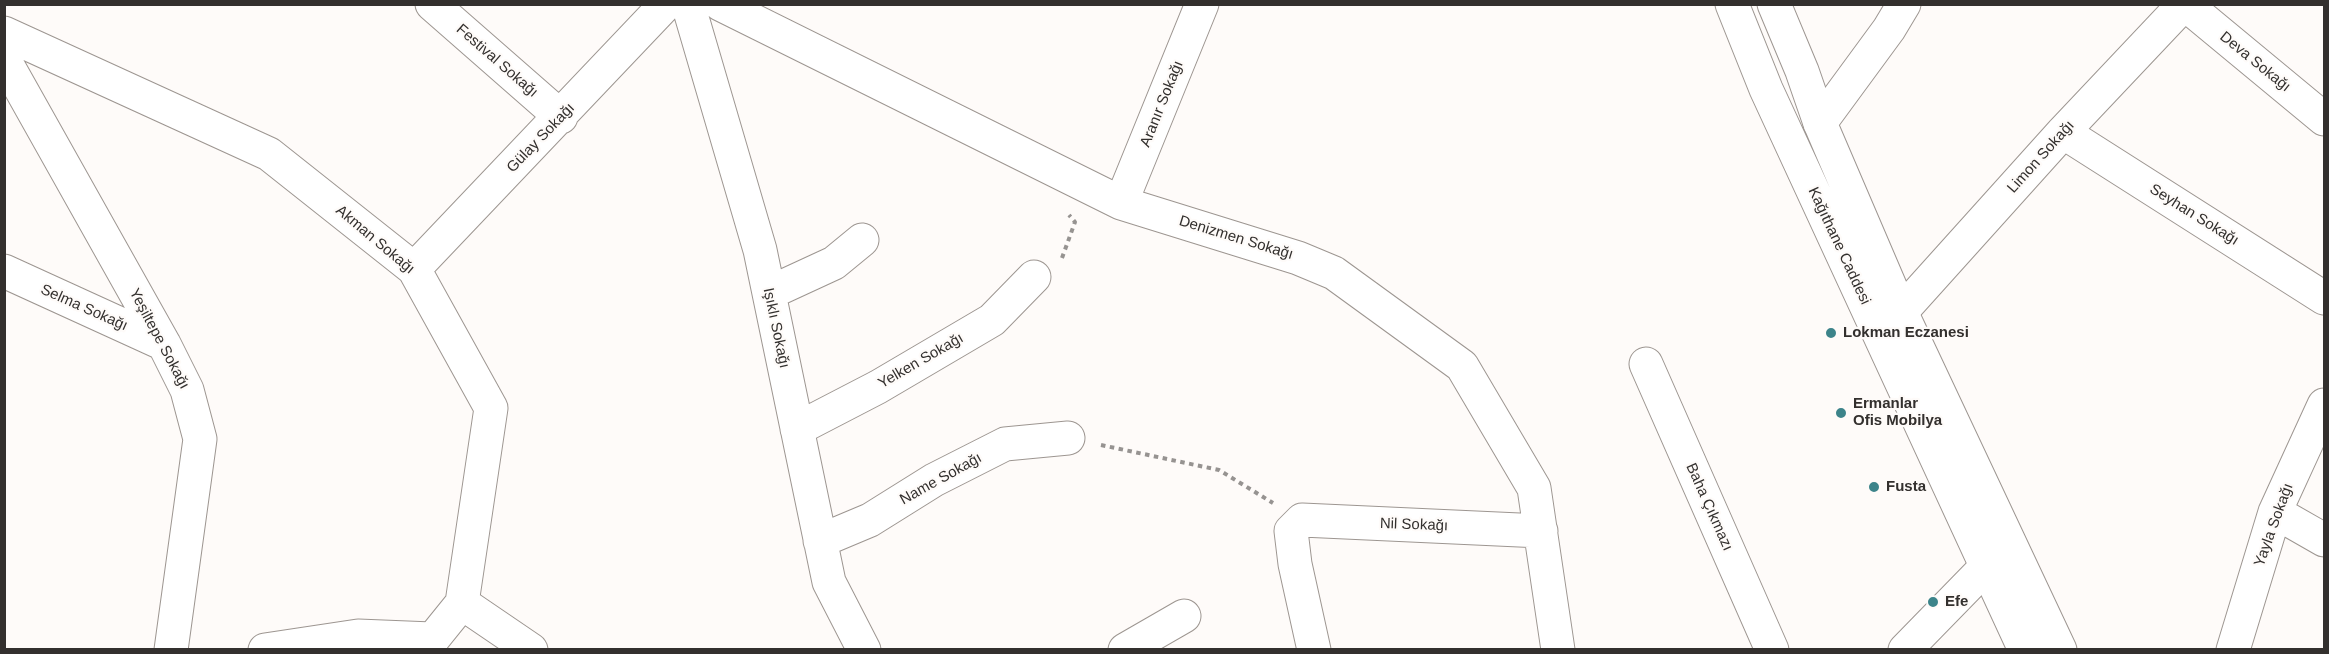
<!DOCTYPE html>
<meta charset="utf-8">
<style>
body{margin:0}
#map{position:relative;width:2329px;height:654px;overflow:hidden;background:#fefbf9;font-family:Helvetica,sans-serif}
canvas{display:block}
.frame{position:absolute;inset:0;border:6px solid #33302e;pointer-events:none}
</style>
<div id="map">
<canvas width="2329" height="654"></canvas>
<div class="frame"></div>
</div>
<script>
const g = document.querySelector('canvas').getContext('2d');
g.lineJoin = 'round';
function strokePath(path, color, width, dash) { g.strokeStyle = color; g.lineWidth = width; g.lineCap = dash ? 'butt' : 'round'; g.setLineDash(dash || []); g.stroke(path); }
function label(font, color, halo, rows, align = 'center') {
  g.font = font + ' Helvetica,sans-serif'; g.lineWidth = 4.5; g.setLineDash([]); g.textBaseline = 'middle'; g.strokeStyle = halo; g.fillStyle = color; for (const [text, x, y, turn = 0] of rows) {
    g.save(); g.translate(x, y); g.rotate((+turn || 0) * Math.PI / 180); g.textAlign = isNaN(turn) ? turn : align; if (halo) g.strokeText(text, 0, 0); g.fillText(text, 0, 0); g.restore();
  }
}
const path = new Path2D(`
 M 1062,258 L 1075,222 L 1069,215
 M 1101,445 L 1219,470 L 1273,503`);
const minor = new Path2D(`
 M 432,4 L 561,117
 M 688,4 L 760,250 L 829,582 L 864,650
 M 720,4 L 1121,203 L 1298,258 L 1334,273 L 1462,366 L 1534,488 L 1558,650
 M 2185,4 L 2324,119
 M 4,33 L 269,154 L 414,269 L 491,408 L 462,603 L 424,650
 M 4,59 L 164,344 L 187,390 L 200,439 L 171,650
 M 1820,123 L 1889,29 L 1904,4
 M 2063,132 L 2324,298
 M 1121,203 L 1202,4
 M 414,269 L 666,4
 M 4,271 L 164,344
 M 769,293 L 834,263 L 862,240
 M 1901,312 L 2063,132 L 2184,4
 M 1646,364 L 1772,650
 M 797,429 L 878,387 L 992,320 L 1034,277
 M 2275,512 L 2324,540
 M 820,541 L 870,520 L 934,480 L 1005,444 L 1068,438
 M 462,603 L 531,650
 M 265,650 L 358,636 L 432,639
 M 1125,650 L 1184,616
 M 1314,650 L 1295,564 L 1291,531 L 1302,520 L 1541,531
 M 1905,650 L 1987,566
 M 2233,650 L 2275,512 L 2324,405`);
const major = new Path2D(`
 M 1732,4 L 1766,89 L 2025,650
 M 1774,4 L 1802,71 L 1820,123 L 1901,312 L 2060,650`);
const markers = [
 [1831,333,6,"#3c848a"],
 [1841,413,6,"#3c848a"],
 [1874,487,6,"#3c848a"],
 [1933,602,6,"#3c848a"]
];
const streetNames = [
 ["Festival Sokağı",497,61,41],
 ["Deva Sokağı",2255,62,39],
 ["Aranır Sokağı",1162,104,-68],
 ["Gülay Sokağı",541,138,-46],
 ["Limon Sokağı",2041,157,-48],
 ["Seyhan Sokağı",2194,215,32],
 ["Denizmen Sokağı",1236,238,17],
 ["Akman Sokağı",375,240,40],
 ["Kağıthane Caddesi",1839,246,65],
 ["Selma Sokağı",84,308,24],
 ["Işıklı Sokağı",776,328,78],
 ["Yeşiltepe Sokağı",159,339,62],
 ["Yelken Sokağı",921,361,-30],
 ["Name Sokağı",941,479,-29],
 ["Baha Çıkmazı",1709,507,66],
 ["Nil Sokağı",1414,525,2],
 ["Yayla Sokağı",2274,525,-70]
];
const poiNames = [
 ["Lokman Eczanesi",1843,333],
 ["Ermanlar",1853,404],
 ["Ofis Mobilya",1853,421],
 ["Fusta",1886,487],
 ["Efe",1945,602]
];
strokePath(minor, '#9d9691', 35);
strokePath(major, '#9d9691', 35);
strokePath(path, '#969391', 4, [4.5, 4.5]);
strokePath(minor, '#fff', 33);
strokePath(major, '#fff', 33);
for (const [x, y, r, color] of markers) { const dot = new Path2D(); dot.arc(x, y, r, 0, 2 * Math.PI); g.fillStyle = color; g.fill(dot); strokePath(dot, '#fefbf9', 2); }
label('15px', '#33302e', '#fefbf9', streetNames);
label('bold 15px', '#33302e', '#fefbf9', poiNames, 'left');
</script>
